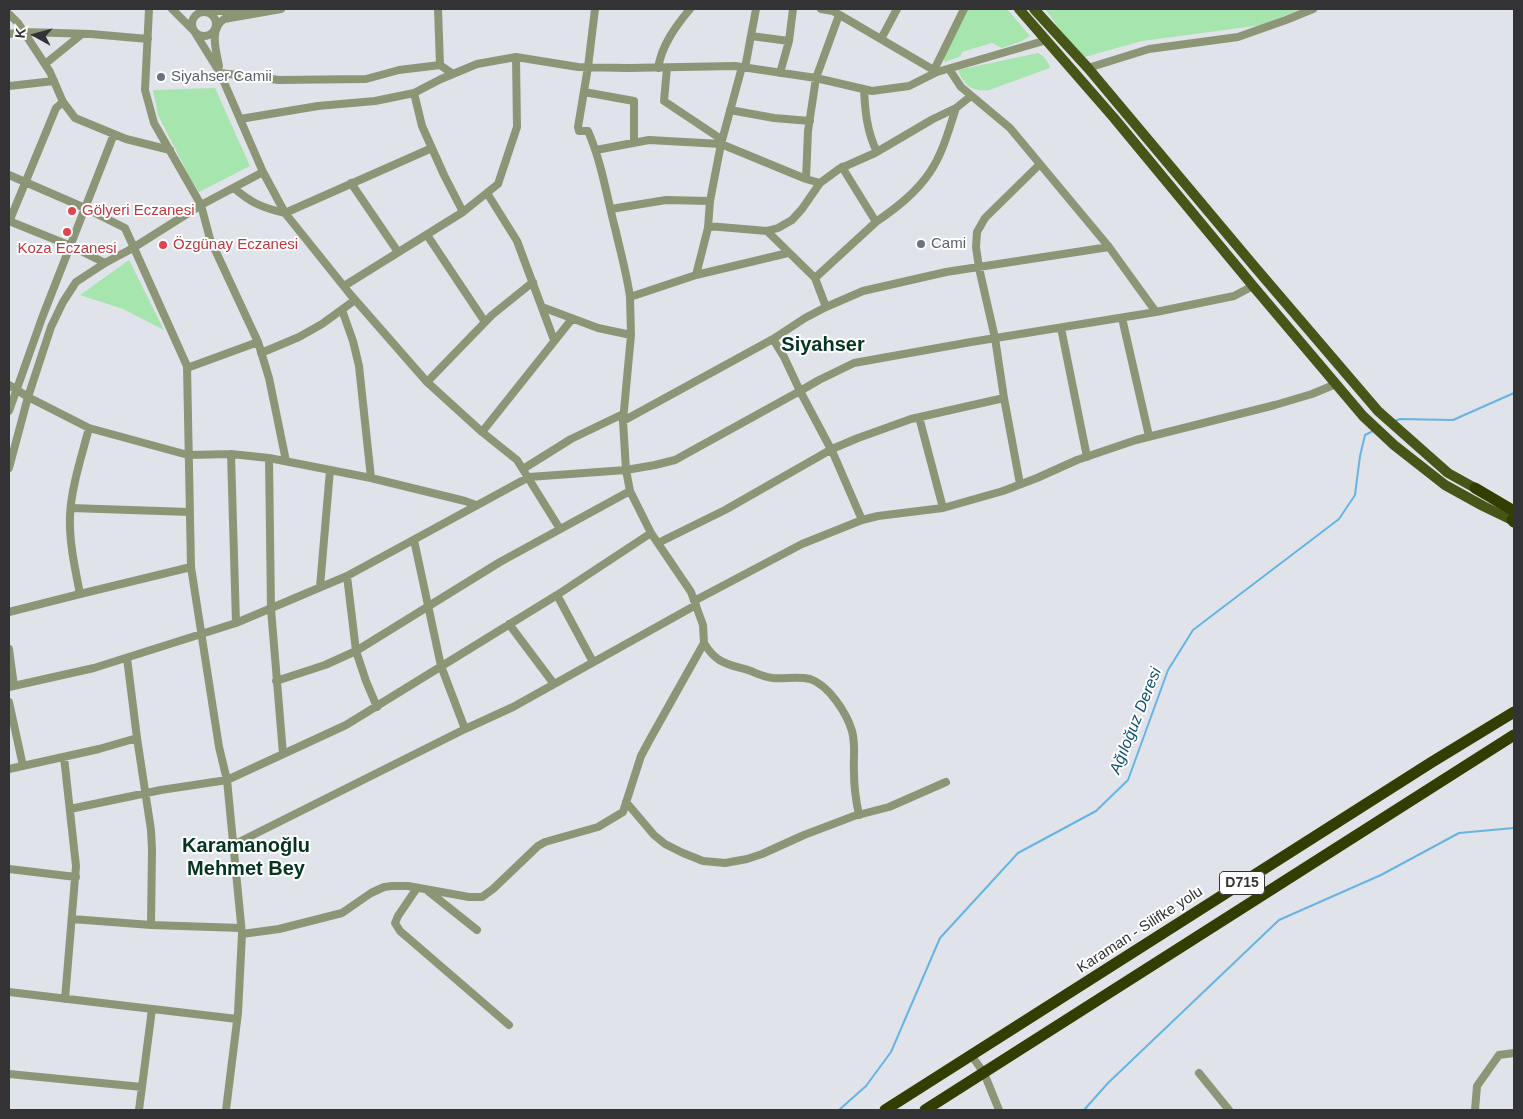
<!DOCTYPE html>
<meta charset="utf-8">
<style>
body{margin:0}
#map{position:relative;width:1523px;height:1119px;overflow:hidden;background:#e1e3ea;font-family:Arial,sans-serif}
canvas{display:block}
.frame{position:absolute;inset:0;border:10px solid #333336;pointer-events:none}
.north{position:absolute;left:10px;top:10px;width:50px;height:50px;-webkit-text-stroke:4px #fff;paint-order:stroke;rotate:277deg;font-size:14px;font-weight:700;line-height:20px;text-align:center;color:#333336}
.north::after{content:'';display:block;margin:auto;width:18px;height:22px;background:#333336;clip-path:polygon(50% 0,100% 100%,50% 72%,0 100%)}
</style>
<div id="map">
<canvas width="1523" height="1119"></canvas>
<div class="frame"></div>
<div class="north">K</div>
</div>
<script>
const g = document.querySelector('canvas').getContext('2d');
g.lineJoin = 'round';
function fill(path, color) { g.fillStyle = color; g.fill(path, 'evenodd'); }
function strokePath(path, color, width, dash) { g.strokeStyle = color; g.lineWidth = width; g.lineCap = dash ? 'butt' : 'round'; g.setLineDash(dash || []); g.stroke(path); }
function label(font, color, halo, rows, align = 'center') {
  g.font = font + ' Arial,sans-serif'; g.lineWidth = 4; g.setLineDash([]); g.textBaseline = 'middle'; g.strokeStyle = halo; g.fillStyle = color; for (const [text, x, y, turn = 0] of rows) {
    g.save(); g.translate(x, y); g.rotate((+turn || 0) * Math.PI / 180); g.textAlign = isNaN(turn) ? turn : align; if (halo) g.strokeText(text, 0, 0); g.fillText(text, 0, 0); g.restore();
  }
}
const green = new Path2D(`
 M 965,9 L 1007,9 L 1030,36 L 1022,41 L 1002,48 L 992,43 L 962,52 L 961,56 L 945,62 L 942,57 Z
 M 1045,9 L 1301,9 L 1262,25 L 1142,41 L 1081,58 Z
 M 1038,53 C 1045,57 1048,61 1050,68 L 989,90 C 972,92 964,86 958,70 Z
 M 215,88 L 250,166 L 199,192 L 190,178 L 158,115 L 153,90 Z
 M 129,260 L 164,330 L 123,309 L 80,295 Z`);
const stream = new Path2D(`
 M 1395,421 L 1400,419 L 1453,420 L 1514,393
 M 839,1110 L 866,1086 L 891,1052 L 940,938 L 1018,853 L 1096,811 L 1128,780 L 1168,670 L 1193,630 L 1339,519 L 1355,495 L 1360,456 L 1365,435 L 1373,431
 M 1084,1110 L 1108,1083 L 1279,920 L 1381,875 L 1459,833 L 1514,828`);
const minor = new Path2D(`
 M 149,9 L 145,90 L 154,123 L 201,205 L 210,239 L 258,342 L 269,378 L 286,461
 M 172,9 L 194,31 L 220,73 L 263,172 L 285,213 L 350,294 L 427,382 L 482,432 L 517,460 L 560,529
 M 438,9 L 440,65
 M 595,9 L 588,67 L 578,127 L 579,131 L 588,131 C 602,163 607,198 616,232 C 621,254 627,275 630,297
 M 821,9 L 833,11 L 937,72 L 1047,40
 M 207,11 L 251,11
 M192 24a12 12 0 1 1 24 0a12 12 0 1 1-24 0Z
 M 9,14 L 18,23 L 50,72 L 63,102 L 75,118 L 126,139 L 170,150
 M 9,34 L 24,32 L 91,34 L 148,39
 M 751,36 L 789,41
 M 881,39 L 897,9
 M 45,64 L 82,34
 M 219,66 C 216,51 209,29 224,19 L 281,9
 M 658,68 C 662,45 675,27 690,9
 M 667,68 L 664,101 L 718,137 L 721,144
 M 745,68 L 756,9
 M 1088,68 L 1149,49 L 1238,37 L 1286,20 L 1313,9
 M 949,69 L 961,87 L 1010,128 L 1109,247 L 1156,312 L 1234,296 L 1253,286
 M 934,70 L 964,9
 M 220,73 L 279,80 L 366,79 L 399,70 L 440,65 L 453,74
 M 780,73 L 789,41 L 793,9
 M 9,86 L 54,81
 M 864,89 C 865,111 867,132 877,152
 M 584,92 L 634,101 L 634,143
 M 730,110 L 774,118 L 810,121
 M 240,119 L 318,106 L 375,101 L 414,93
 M 596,150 L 649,140 L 721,144 L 806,179 L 820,183
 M 842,167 L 876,222 C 896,208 916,193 930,172 C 943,153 949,129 956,108
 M 9,175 L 85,208 L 125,228 L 187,366 L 191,567 L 219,747 L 227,780 L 242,934 L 238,1013 L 226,1110
 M 806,179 L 808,131 L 816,78 L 839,15
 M 351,183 L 398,252
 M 234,188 C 251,203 263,208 285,213 L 432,148
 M 487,193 L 517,241 L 554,340
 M 611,209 L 666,200 L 710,201
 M 463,212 L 444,175 L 422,126 L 414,93 L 441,79 L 477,64 L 516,57 L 578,67 L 628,68 L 735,66 L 816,78 L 872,91 L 909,86 L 937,72
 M 9,221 L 71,246 L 105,263
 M 9,222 L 56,108 L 63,102
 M 708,226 L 767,231 L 778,228 L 792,220 L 802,209 L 820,183 L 839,169 L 875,153 L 933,119 L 956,108 L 971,96
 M 767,231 L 815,278 L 876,222
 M 427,235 L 485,322
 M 696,275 L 788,253
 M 815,278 L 826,307
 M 344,286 L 463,212 L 498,184 L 517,127 L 516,57
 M 542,307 L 598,328 L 631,335
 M 342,310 L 353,341 L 359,366 L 371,478
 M 1122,318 L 1149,436
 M 1061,328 L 1087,457
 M 773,339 L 805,318 L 826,307 L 863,291 L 946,272 L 1109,247
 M 261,353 L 299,337 L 322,324 L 355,300
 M 187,368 L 258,342
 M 427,382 L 492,315 L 533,282
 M 9,385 L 28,397 L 89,428 L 188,455 L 231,454 L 269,458 L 371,478 L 465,501 L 476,505
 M 1004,398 L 1020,484
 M 9,411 L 42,318 L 114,134
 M 919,417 L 943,508
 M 482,432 L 572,319
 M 231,454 L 236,623
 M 269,458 L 271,609 L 283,754
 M 9,468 L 28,397 L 51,327 L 63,302 L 76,282 L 105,263 L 133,248 L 201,205 L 263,172
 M 523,469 L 571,439 L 623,414
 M 71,508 L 189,512
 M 862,520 L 833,453 L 800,391 L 819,380 L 854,363 L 971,342 L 1156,312
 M 414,540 L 441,666 L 465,729 L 513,707 L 696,605
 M 658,543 L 725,510 L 832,449 L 858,438 L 911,419 L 1004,398 L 995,338 L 979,268 L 976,247 L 977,232 L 985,218 L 1040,164
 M 347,576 L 356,651 L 366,681 L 377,707
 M 320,587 L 330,470
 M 80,594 C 75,568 69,542 70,516 C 71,488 82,455 89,428
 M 557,595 L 593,662
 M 694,601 L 802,544 L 862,520 L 878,516 L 943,508 L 1003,491 L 1037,478 L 1077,460 L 1136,440 L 1275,405 L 1312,394 L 1336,384
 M 9,612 L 80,594 L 191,567
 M 509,624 L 554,684
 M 704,643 C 717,665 729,664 751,671 C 758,674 764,677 773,678 C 785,679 798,676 810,679 C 829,685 847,714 852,731 C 856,745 853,759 854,773 C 854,787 856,801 859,815
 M 9,649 L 14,686
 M 276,681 L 325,665 L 356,651 L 500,562 L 630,491
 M 9,687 L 94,668 L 236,623 L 347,576 L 529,477 L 626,470 L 655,465 L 675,460 L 800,391 L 784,357 L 773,339 L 623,421
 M 9,702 L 23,766
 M 137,738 L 151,830 L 152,850 L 151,925
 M 64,757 L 76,866 L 65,999
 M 9,769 L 99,749 L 137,738 L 127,658
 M 626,802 L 654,835 L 665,844 L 683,853 L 703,861 L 725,863 L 747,859 L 762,854 L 804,835 L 854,816 L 889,807 L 946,782
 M 70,809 L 161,790 L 227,780 L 346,725 L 557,595 L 651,533
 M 233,845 L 465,729
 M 9,869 L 76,877
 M 417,888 L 398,916 L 395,923 L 400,931 L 509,1025
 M 428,891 L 477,930
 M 72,919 L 151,925 L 241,928
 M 242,934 L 279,929 L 342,913 L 371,893 L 384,887 L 392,886 L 408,886 L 469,897 L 482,897 L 493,889 L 538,846 L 545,842 L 598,827 L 623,812 L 641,756 L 649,741 L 704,643 L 703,625 L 691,592 L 651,533 L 630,491 L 626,470 L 623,421 L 631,335 L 630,297 L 696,275 L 708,228 L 710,201 L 721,144 L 742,67
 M 9,992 L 237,1019
 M 971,1055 L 984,1073 L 999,1110
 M 1199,1073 L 1229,1110
 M 9,1074 L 142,1087
 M 139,1110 L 152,1009
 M 1475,1110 L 1477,1086 L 1499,1055 L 1514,1053`);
const major = new Path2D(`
 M 1019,9 L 1114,118 L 1253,286 L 1363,416 L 1394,445 L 1445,485 L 1483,506 L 1512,520
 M 1034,9 L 1088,68 L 1254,266 L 1378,411 L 1448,473 L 1475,488`);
const highway = new Path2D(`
 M 1475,488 L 1514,511
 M 1512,520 L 1514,522
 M 885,1110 L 1432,762 L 1514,712
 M 925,1110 L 1514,735`);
const markers = [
 [161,77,5,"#6b7280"],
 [72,211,5,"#e0444e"],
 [67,232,5,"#e0444e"],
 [921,244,5,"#6b7280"],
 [163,245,5,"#e0444e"]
];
const shields = [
 [1242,883,45]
];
const shieldNames = [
 ["D715",1242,883]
];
const worshipNames = [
 ["Siyahser Camii",171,77],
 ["Cami",931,244]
];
const healthNames = [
 ["Gölyeri Eczanesi",82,211],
 ["Özgünay Eczanesi",173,245],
 ["Koza Eczanesi",67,249,"center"]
];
const streetNames = [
 ["Karaman - Silifke yolu",1140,930,-33]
];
const waterNames = [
 ["Ağıloğuz Deresi",1136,721,-68]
];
const districtNames = [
 ["Siyahser",823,345],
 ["Karamanoğlu",246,846],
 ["Mehmet Bey",246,869]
];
fill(green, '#a6e5ad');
strokePath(stream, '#65b4e2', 2);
strokePath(minor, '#8c9677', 8);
strokePath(major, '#475618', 10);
strokePath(highway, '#313e00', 11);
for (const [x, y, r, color] of markers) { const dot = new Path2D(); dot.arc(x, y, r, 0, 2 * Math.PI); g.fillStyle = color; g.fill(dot); strokePath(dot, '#fff', 2); }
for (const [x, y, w] of shields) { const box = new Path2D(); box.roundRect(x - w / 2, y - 11.5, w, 23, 4); g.fillStyle = '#fff'; g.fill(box); strokePath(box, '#333336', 1); }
label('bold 14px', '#333336', null, shieldNames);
label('15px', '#5b616d', '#fff', worshipNames, 'left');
label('15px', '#be3a42', '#fff', healthNames, 'left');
label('15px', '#333336', '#fff', streetNames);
label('italic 16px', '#0e4e6d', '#fff', waterNames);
label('bold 20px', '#053422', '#fff', districtNames);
</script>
